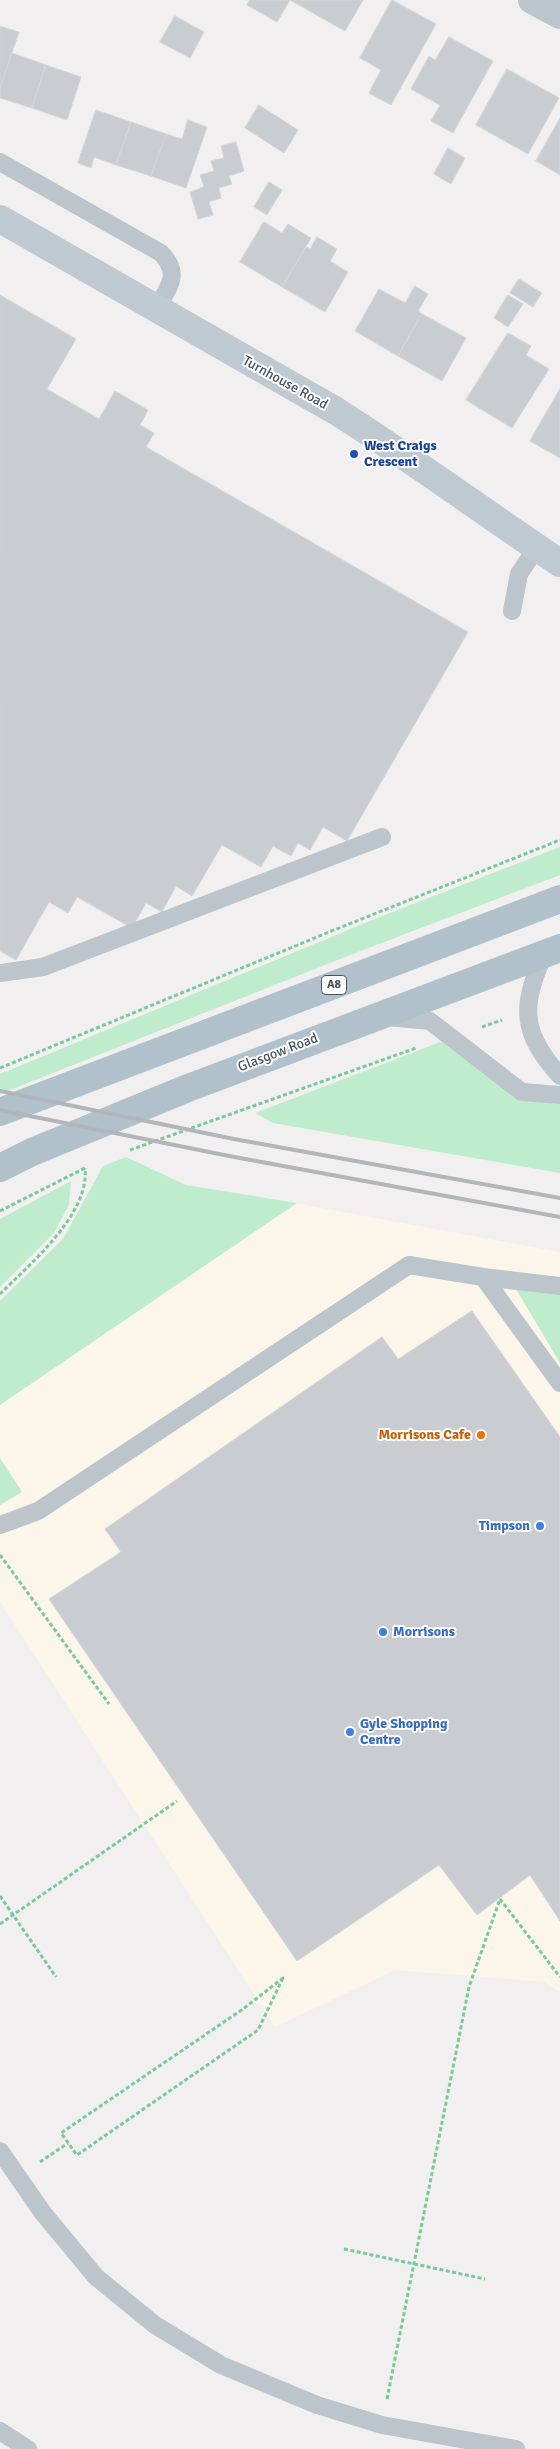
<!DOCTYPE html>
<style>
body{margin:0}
canvas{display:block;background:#f1efef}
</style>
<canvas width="560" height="2449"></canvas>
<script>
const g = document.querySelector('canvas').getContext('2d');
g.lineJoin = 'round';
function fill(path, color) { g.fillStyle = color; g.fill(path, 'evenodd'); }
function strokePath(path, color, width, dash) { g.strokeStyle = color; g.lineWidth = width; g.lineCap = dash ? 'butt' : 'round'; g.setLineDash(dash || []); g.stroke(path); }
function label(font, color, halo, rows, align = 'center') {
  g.font = font + ' Signika,sans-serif'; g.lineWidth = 4; g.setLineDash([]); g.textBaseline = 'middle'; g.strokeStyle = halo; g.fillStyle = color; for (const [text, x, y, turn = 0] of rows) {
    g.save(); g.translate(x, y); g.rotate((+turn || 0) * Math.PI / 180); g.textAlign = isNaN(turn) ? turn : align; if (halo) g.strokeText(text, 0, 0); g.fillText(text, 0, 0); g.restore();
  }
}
const commercial = new Path2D(`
 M 262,1197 L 560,1252 L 560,1992 L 544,1982 L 395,1970 L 275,2027 L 0,1602 L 0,1382 Z`);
const green = new Path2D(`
 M 560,847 L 560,875 L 358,952 L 0,1094 L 0,1074 L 382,916 Z
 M 451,1038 L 522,1092 L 560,1095 L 560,1173 L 273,1123 L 255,1113 Z
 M 126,1157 L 186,1185 L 297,1203 L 0,1405 L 0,1301 L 63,1239 L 103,1166 Z
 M 71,1181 L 69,1205 L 54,1233 L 0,1287 L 0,1219 Z
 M 510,1279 L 560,1286 L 560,1363 Z
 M 0,1458 L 22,1492 L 0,1505 Z`);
const building = new Path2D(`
 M 250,0 L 363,0 L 345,31 L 290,0 L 277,22 L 247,5 Z
 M 392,0 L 436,24 L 391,105 L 369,93 L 381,70 L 360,58 Z
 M 175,16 L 204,32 L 190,58 L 160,42 Z
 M 0,26 L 19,32 L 0,89 Z
 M 449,37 L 493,61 L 453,133 L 431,121 L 440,105 L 411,89 L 429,56 L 435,60 Z
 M 12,53 L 46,65 L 32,108 L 0,98 L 0,89 Z
 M 46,65 L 81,77 L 67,120 L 32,108 Z
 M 507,69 L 559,98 L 528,154 L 476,125 Z
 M 259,105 L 298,130 L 284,153 L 245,128 Z
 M 96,110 L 131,122 L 116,165 L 94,157 L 91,168 L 78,163 Z
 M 560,118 L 560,175 L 536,161 Z
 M 188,120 L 207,127 L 186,188 L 151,176 L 166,134 L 182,139 Z
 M 131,122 L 166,134 L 151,176 L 116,165 Z
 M 236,142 L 244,171 L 229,176 L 232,184 L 219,188 L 221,198 L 209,202 L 213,215 L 198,219 L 190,192 L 204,187 L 200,175 L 214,171 L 211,161 L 224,158 L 221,146 Z
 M 448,148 L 465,158 L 451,184 L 434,174 Z
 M 269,182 L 282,190 L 267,215 L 254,207 Z
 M 264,222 L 282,233 L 288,224 L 311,238 L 282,287 L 240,262 Z
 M 317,237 L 337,249 L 330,261 L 348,272 L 325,312 L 282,287 L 306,247 L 310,249 Z
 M 519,279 L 542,293 L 533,307 L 510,293 Z
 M 415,286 L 428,294 L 418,311 L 422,314 L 398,356 L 355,331 L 379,289 L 405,303 Z
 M 0,295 L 76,339 L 47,389 L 99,419 L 115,391 L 148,410 L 140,425 L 154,433 L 146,447 L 468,632 L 347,841 L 323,827 L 310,850 L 298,843 L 291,856 L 273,846 L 261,867 L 222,845 L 192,896 L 176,886 L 162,912 L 146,903 L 132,928 L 77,897 L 68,913 L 49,902 L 16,960 L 0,951 Z
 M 508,295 L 523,304 L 508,327 L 494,318 Z
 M 422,314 L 466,338 L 442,381 L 398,356 Z
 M 508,333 L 531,346 L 526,355 L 549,369 L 512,428 L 466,400 Z
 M 560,389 L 560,458 L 530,441 Z
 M 472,1311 L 560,1437 L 560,1921 L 530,1875 L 477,1915 L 439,1865 L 297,1961 L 49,1599 L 121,1552 L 105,1529 L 382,1337 L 398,1359 Z`);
const path = new Path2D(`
 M 482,1027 L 502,1020
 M 0,1068 L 329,932 L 560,840
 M 130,1150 L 416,1048
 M 0,1211 L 85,1168
 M 0,1294 C 30,1264 90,1214 85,1168
 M 0,1555 L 109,1704
 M 0,1896 L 56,1977
 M 500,1899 L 560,1977
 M 0,1924 L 177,1801
 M 283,1978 L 258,2030 L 77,2155 L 61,2133 L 243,2009 Z
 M 40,2162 L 68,2143
 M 344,2249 L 485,2279
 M 387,2399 L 469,1987 L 500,1899`);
const lane = new Path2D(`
 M 0,162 L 161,253 C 182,275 168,287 156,310
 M 512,611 L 519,574 L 537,547
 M 545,952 C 521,1005 520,1032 560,1076
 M 0,973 L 43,967 L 382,837
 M 387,1017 L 430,1021 L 522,1092 L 560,1095
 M 483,1277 L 560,1383
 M 0,1525 L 38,1511 L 409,1265 L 483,1277 L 560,1286
 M 0,2151 L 43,2213 L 96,2277 L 155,2325 L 221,2365 L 317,2405 L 382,2425 L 516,2449
 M 0,2431 L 28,2449`);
const street = new Path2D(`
 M 532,0 L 560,15`);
const secondary = new Path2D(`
 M 0,219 L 336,411 C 412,459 485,513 560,563`);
const primary = new Path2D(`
 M 0,1112 L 560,899
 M 0,1168 L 32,1152 L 188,1088 L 560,948`);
const rail = new Path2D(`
 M 0,1091 L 234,1139 L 560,1198
 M 0,1110 L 229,1156 L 560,1217`);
const markers = [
 [354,454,5,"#1a4fb4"],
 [481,1435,5,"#e8710a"],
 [540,1526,5,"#3f7fe0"],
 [383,1632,5,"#3f7fe0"],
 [350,1732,5,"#3f7fe0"]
];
const shields = [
 [334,985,25]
];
const shieldNames = [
 ["A8",334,985]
];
const streetNames = [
 ["Turnhouse Road",285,383,29],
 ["Glasgow Road",278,1053,-21]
];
const transitNames = [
 ["West Craigs",364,446],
 ["Crescent",364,462]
];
const foodNames = [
 ["Morrisons Cafe",471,1435]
];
const shopNames = [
 ["Timpson",530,1526,"right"],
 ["Morrisons",393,1632],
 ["Gyle Shopping",360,1724],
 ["Centre",360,1740]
];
fill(commercial, '#fbf5ea');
fill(green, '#c0ecce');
fill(building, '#c9cdd1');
strokePath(building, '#d3d6da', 1);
strokePath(path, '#7ac99c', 3, [4, 2.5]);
strokePath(lane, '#bbc5cb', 18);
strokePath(street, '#bbc5cb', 28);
strokePath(secondary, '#bec9d2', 28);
strokePath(primary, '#b0c1cc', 28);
strokePath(rail, '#b2b5b9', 4);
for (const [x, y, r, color] of markers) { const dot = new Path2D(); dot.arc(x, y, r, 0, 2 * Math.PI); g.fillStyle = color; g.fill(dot); strokePath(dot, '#fff', 2); }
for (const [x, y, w] of shields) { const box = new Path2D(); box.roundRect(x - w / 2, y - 9.5, w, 19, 4); g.fillStyle = '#fff'; g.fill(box); strokePath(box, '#48545b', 1); }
label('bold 12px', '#48545b', null, shieldNames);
label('14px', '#48545b', '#fff', streetNames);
label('bold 14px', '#164399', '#fff', transitNames, 'left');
label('bold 14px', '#c56008', '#fff', foodNames, 'right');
label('bold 14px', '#366cbe', '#fff', shopNames, 'left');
</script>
